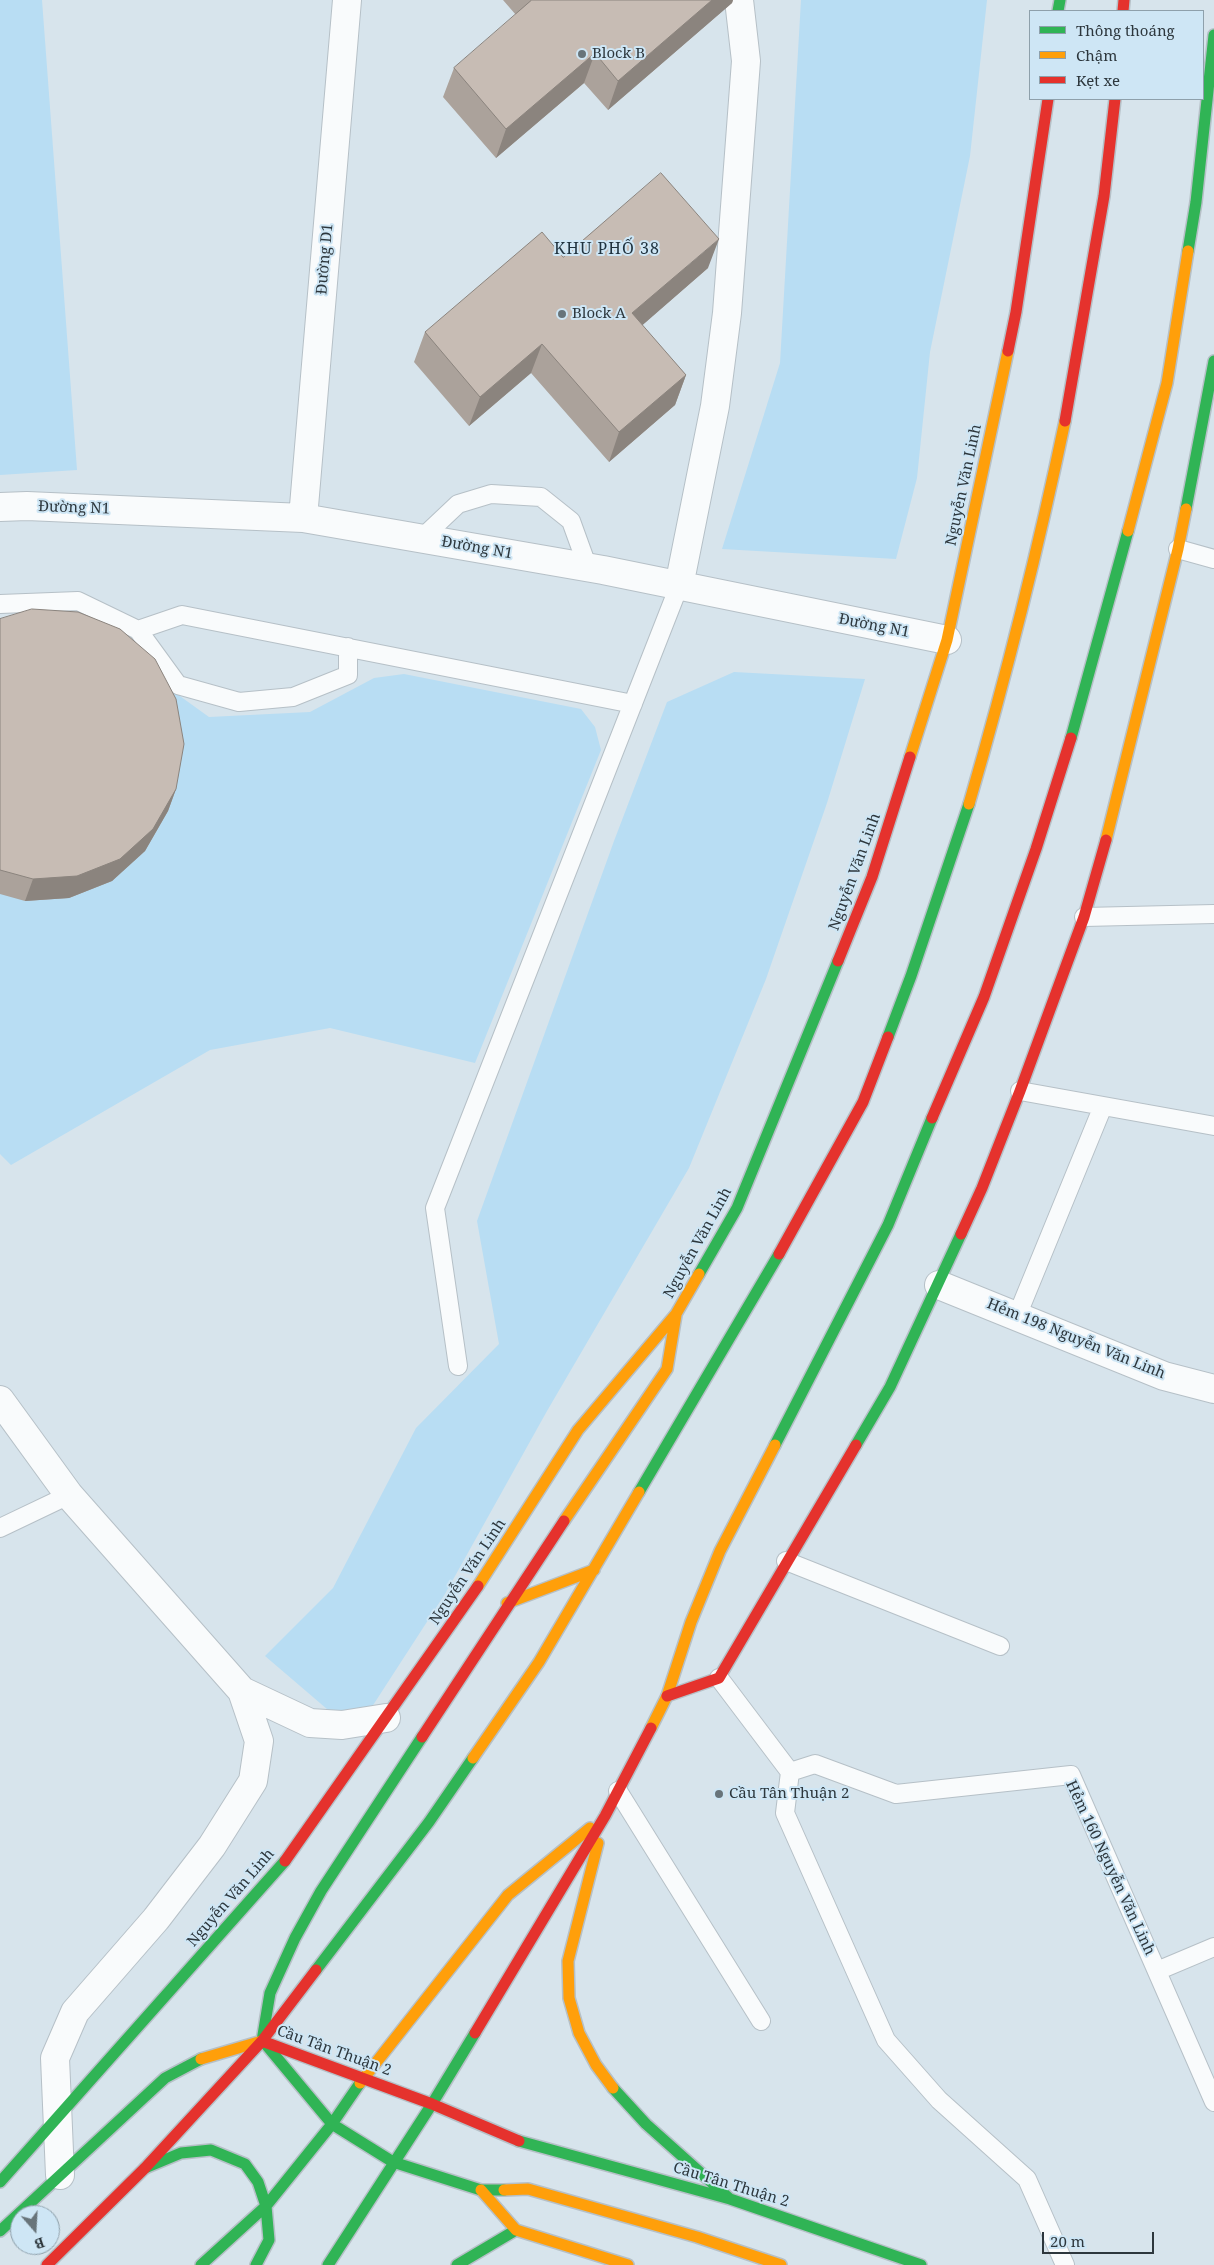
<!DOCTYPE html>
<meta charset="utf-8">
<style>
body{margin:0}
#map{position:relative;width:1214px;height:2265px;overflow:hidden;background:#d7e4ec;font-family:"Noto Serif",serif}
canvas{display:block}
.legend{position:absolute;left:1029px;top:10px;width:175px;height:90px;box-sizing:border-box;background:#cee6f5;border:1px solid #8ea0ab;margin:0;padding:6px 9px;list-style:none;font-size:15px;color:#2d373d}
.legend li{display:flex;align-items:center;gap:10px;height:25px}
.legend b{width:25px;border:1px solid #8ea0ab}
.north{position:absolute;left:10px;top:2205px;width:50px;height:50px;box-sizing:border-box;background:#cee6f5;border:1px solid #8ea0ab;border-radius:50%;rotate:161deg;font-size:14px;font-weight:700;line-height:20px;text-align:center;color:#2d373d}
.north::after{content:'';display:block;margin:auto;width:18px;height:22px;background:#68747a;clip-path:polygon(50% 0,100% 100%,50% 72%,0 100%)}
.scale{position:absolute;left:1042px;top:2232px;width:112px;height:22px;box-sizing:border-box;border:2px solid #2d373d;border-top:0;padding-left:6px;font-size:15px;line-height:18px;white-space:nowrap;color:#2d373d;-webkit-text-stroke:4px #cee6f5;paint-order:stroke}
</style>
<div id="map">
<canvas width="1214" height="2265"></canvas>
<ul class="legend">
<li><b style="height:6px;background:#30b455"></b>Thông thoáng</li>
<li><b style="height:6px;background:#ff9f0a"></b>Chậm</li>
<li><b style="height:6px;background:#e5322d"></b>Kẹt xe</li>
</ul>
<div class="north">B</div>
<div class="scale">20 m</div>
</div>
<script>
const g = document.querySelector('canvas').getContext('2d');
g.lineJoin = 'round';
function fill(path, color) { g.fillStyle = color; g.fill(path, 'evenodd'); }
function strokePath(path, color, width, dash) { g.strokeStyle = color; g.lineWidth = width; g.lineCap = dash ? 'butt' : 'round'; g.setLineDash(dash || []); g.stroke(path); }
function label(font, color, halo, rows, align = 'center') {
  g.font = font + ' "Noto Serif",serif'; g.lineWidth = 4; g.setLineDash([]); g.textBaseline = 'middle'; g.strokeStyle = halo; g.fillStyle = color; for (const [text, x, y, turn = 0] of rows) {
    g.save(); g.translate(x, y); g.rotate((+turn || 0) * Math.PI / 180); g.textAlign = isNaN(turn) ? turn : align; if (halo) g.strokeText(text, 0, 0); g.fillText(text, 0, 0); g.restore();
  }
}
const green = new Path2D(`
 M 0,0 L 42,0 L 77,470 L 0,475 Z
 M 801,0 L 987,0 L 970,156 L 930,352 L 917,478 L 896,559 L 722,549 L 780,363 Z
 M 0,626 L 127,658 L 209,717 L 310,712 L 374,678 L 404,674 L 581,709 L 595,727 L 601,750 L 475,1063 L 330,1028 L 210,1050 L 11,1165 L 0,1154 Z
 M 734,672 L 865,679 L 827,803 L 766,979 L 689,1168 L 547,1411 L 445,1594 L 355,1733 L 265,1656 L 333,1588 L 416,1428 L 499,1344 L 477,1221 L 614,841 L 667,702 Z`);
const lane = new Path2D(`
 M 422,538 L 458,504 L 491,494 L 541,497 L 571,521 L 588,568
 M 1178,549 L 1214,559
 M 0,604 L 78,601 L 138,630 L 182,615 L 633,704
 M 138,630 L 178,685 L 239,702 L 293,697 L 348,675 L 348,647
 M 1084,917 L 1214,914
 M 1020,1091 L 1214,1126
 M 1017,1316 L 1103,1106
 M 458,1366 L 435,1208 L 679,586
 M 0,1528 L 69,1495
 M 786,1561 L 1000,1646
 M 719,1678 L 790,1772
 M 790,1772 L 815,1764 L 896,1794 L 1071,1775 L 1214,2102
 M 790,1772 L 785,1813 L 886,2040 L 939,2100 L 1027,2179 L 1065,2265
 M 618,1791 L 761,2021
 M 1157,1971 L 1214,1947`);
const street = new Path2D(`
 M 0,507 L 27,506 L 303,518 L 603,570 L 947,640
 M 303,518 L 347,0
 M 679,586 L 715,406 L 727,313 L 746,61 L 739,0
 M 939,1285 L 1164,1376 L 1214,1389
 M 0,1400 L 69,1495 L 242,1691 L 259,1741 L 253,1781 L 212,1846 L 156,1919 L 75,2012 L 55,2058 L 60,2175
 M 242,1691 L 310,1723 L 342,1725 L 386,1718`);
const fast = new Path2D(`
 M 1058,11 L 1060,0
 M 1188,251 L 1196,202 L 1214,35
 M 1186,509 L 1214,361
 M 1071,738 L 1128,531
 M 888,1037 L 911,976 L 969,804
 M 699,1274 L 737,1208 L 838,961
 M 775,1445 L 888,1225 L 932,1118
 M 856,1445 L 890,1387 L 961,1234
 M 639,1492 L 779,1254
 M 316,1970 L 429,1822 L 473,1758
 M 262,2041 L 270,1993 L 295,1938 L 321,1891 L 422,1737
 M 263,2041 L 332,2124 L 393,2162 L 481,2190 L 504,2190
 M 613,2088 L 646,2124 L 730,2199
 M 519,2141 L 730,2199 L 921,2265
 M 145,2168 L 181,2153 L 211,2150 L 245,2164 L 258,2182 L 266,2206 L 269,2240 L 256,2265
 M 0,2182 L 285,1861
 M 0,2231 L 165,2078 L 201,2059
 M 201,2265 L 266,2206 L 332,2124 L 360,2083
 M 328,2265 L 432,2104 L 475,2033
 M 457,2265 L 516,2230`);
const slow = new Path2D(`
 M 1128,531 L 1167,383 L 1188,251
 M 910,757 L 947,640 L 1008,351
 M 969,804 C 1006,677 1038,550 1065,421
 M 1106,840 L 1178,549 L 1186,509
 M 564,1521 L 667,1369 L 676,1315
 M 478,1586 L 578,1430 L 676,1314 L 699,1274
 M 507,1603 L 594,1570
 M 651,1728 L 667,1696 L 691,1622 L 720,1551 L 775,1445
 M 473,1758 L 539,1662 L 639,1492
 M 598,1843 L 568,1961 L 569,1998 L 579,2033 L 596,2065 L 613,2088
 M 201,2059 L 262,2041
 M 360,2083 L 508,1895 L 590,1828
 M 481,2190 L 516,2230 L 628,2265
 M 504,2190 L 528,2189 L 697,2237 L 781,2265`);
const jam = new Path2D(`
 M 1123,11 L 1124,0
 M 1008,351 L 1016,312 L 1048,99
 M 1065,421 L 1104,196 L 1115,99
 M 838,961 L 872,877 L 910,757
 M 932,1118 L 984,997 L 1036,849 L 1071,738
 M 961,1234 L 982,1188 L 1020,1091 L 1084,917 L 1106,840
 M 779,1254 L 863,1102 L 888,1037
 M 667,1696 L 719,1678 L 856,1445
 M 422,1737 L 564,1521
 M 285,1861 L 478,1586
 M 475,2033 L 605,1816 L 651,1728
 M 262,2041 L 432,2104 L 519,2141
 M 47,2265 L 145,2168 L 262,2041 L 316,1970`);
const wall = new Path2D(`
 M 503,0 L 733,0 L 732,3 L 608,110 L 584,83 L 496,158 L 443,97 L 454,68 L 516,15 Z
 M 563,257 L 708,268 L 642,325 L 686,375 L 675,405 L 609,462 L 531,373 L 469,426 L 414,362 L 425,332 Z
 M 0,619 L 176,789 L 168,811 L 145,851 L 112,881 L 69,898 L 25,901 L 0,894 Z`);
const shadedWall = new Path2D(`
 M 712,0 L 733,0 L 732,3 L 608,110 L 618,81 Z
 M 595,53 L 584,83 L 496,158 L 506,129 Z
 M 719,239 L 708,268 L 622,343 L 632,313 Z
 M 542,344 L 531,373 L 469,426 L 480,397 Z
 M 686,375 L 675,405 L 609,462 L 619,432 Z
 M 176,789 L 168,811 L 145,851 L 112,881 L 69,898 L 25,901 L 33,879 Z`);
const building = new Path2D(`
 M 532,0 L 712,0 L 618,81 L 595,53 L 506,129 L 454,68 Z
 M 661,173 L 719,239 L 632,313 L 686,375 L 619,432 L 542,344 L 480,397 L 425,332 L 542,232 L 563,257 Z
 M 32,609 L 78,612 L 120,629 L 155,659 L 176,699 L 184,744 L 176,789 L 153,829 L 120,859 L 77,876 L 33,879 L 0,870 L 0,619 Z`);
const markers = [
 [582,54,5,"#68747a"],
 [562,314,5,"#68747a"],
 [719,1794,5,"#68747a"]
];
const poiNames = [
 ["Block B",592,54],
 ["Block A",572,314],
 ["Cầu Tân Thuận 2",729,1794]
];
const streetNames = [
 ["Đường D1",325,259,-85],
 ["Nguyễn Văn Linh",964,485,-78],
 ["Đường N1",74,508,2],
 ["Đường N1",477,548,10],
 ["Đường N1",874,626,11],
 ["Nguyễn Văn Linh",855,872,-70],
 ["Nguyễn Văn Linh",698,1243,-61],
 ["Hẻm 198 Nguyễn Văn Linh",1076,1339,22],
 ["Nguyễn Văn Linh",468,1572,-56],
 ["Hẻm 160 Nguyễn Văn Linh",1110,1868,65],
 ["Nguyễn Văn Linh",231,1898,-49],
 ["Cầu Tân Thuận 2",334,2051,20],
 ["Cầu Tân Thuận 2",731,2185,17]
];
const neighbourhoodNames = [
 ["KHU PHỐ 38",607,249]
];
fill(green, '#b8ddf3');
strokePath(lane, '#b6c0c7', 20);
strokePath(street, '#b6c0c7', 30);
strokePath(fast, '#b6c0c7', 14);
strokePath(slow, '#b6c0c7', 14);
strokePath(jam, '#b6c0c7', 14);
strokePath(lane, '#f9fbfc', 18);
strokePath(street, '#f9fbfc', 28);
strokePath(fast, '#30b455', 11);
strokePath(slow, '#ff9f0a', 11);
strokePath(jam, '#e5322d', 11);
fill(wall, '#aba29b');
fill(shadedWall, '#8b847e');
fill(building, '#c7bcb4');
strokePath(building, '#8b847e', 1);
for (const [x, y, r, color] of markers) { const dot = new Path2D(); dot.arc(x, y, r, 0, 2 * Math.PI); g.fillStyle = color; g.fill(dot); strokePath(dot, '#cee6f5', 2); }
label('15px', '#2d373d', '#cee6f5', poiNames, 'left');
label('15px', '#2d373d', '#cee6f5', streetNames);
g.letterSpacing = '1px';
label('16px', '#1f323e', '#cee6f5', neighbourhoodNames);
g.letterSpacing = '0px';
</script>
